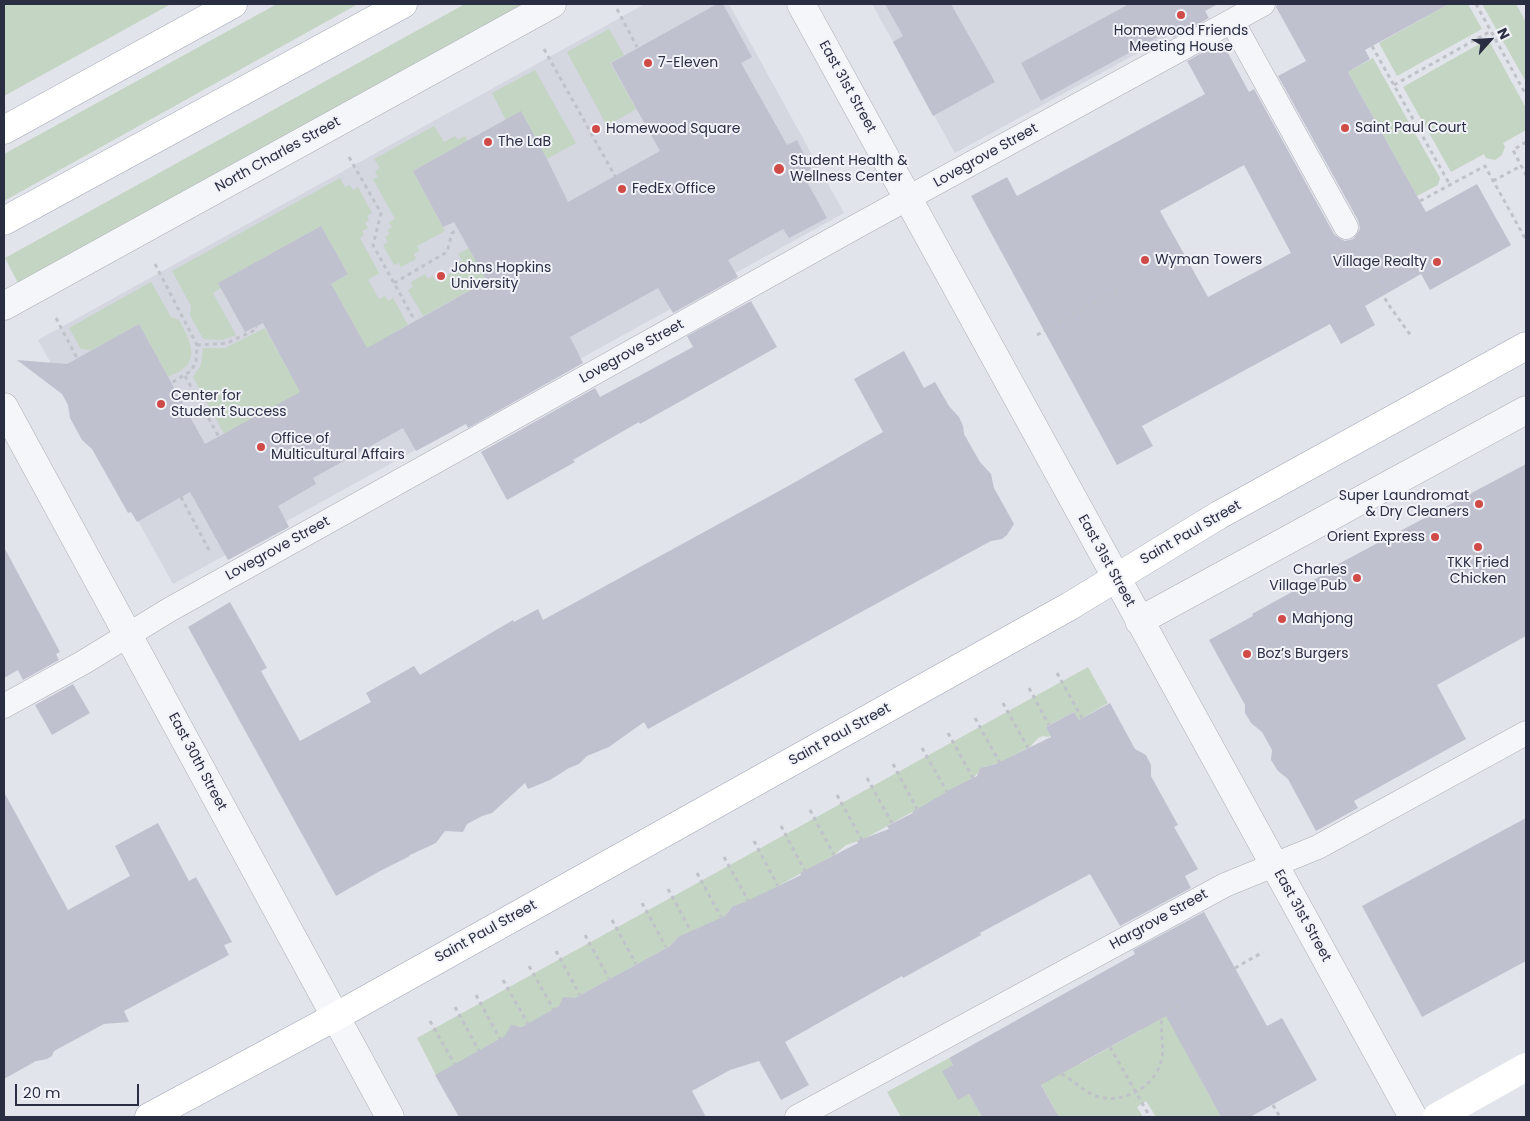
<!DOCTYPE html>
<meta charset="utf-8">
<style>
body{margin:0}
#map{position:relative;width:1530px;height:1121px;overflow:hidden;background:#e2e4eb;font-family:Poppins,sans-serif}
canvas{display:block}
.frame{position:absolute;inset:0;border:5px solid #2a2e43;pointer-events:none}
.north{position:absolute;left:1465px;top:15px;width:50px;height:50px;-webkit-text-stroke:4px #f2f3f8;paint-order:stroke;rotate:64deg;font-size:14px;font-weight:700;line-height:20px;text-align:center;color:#2a2e43}
.north::after{content:'';display:block;margin:auto;width:18px;height:22px;background:#2a2e43;clip-path:polygon(50% 0,100% 100%,50% 72%,0 100%)}
.scale{position:absolute;left:15px;top:1084px;width:124px;height:22px;box-sizing:border-box;border:2px solid #2a2e43;border-top:0;padding-left:6px;font-size:15px;line-height:18px;white-space:nowrap;color:#2a2e43;-webkit-text-stroke:4px #f2f3f8;paint-order:stroke}
</style>
<div id="map">
<canvas width="1530" height="1121"></canvas>
<div class="frame"></div>
<div class="north">N</div>
<div class="scale">20 m</div>
</div>
<script>
const g = document.querySelector('canvas').getContext('2d');
g.lineJoin = 'round';
function fill(path, color) { g.fillStyle = color; g.fill(path, 'evenodd'); }
function strokePath(path, color, width, dash) { g.strokeStyle = color; g.lineWidth = width; g.lineCap = dash ? 'butt' : 'round'; g.setLineDash(dash || []); g.stroke(path); }
function label(font, color, halo, rows, align = 'center') {
  g.font = font + ' Poppins,sans-serif'; g.lineWidth = 4; g.setLineDash([]); g.textBaseline = 'middle'; g.strokeStyle = halo; g.fillStyle = color; for (const [text, x, y, turn = 0] of rows) {
    g.save(); g.translate(x, y); g.rotate((+turn || 0) * Math.PI / 180); g.textAlign = isNaN(turn) ? turn : align; if (halo) g.strokeText(text, 0, 0); g.fillText(text, 0, 0); g.restore();
  }
}
const built = new Path2D(`
 M 645,4 L 729,4 L 844,213 L 173,584 L 38,340 Z
 M 872,4 L 1149,4 L 1167,37 L 955,153 Z`);
const green = new Path2D(`
 M 4,4 L 171,4 L 4,96 Z
 M 277,4 L 358,4 L 4,201 L 4,154 Z
 M 465,4 L 528,4 L 19,285 L 5,258 Z
 M 1449,4 L 1468,4 L 1482,29 L 1397,76 L 1379,43 Z
 M 1482,4 L 1516,4 L 1526,22 L 1526,82 Z
 M 609,29 L 624,55 L 610,63 L 636,109 L 607,126 L 567,52 Z
 M 1488,39 L 1526,108 L 1526,130 L 1503,143 L 1505,147 L 1502,155 L 1495,160 L 1486,158 L 1484,154 L 1451,172 L 1403,87 Z
 M 1373,58 L 1440,178 L 1438,185 L 1417,196 L 1348,72 Z
 M 535,70 L 576,143 L 547,159 L 521,112 L 506,120 L 492,93 Z
 M 434,126 L 444,142 L 455,136 L 458,140 L 465,136 L 467,141 L 413,171 L 445,231 L 417,246 L 419,251 L 414,254 L 416,259 L 401,267 L 399,263 L 394,265 L 383,245 L 388,242 L 385,237 L 390,234 L 387,230 L 392,227 L 389,222 L 395,219 L 373,179 L 378,177 L 375,171 L 380,168 L 374,159 Z
 M 340,178 L 345,187 L 350,185 L 353,190 L 358,187 L 372,213 L 367,216 L 369,220 L 365,223 L 368,228 L 362,231 L 364,235 L 360,238 L 379,273 L 368,280 L 379,299 L 385,296 L 388,301 L 393,298 L 408,325 L 390,335 L 395,344 L 372,357 L 331,284 L 348,274 L 321,226 L 218,283 L 221,288 L 213,293 L 236,335 L 222,340 L 203,339 L 190,315 L 191,306 L 172,271 Z
 M 469,248 L 487,281 L 423,316 L 408,290 L 413,287 L 411,282 L 425,274 L 428,279 L 432,276 L 436,281 L 460,268 L 458,263 L 462,260 L 458,254 Z
 M 151,282 L 171,317 L 179,320 C 185,332 199,354 186,366 C 182,371 174,374 168,377 L 139,324 L 92,350 L 81,349 L 69,328 Z
 M 265,328 L 302,395 L 224,434 L 193,377 L 201,365 L 203,348 L 225,348 Z
 M 1088,667 L 1108,703 L 1079,720 L 1074,712 L 1049,725 L 1046,727 L 1050,735 L 1049,737 L 1043,736 L 1038,738 L 1031,746 L 1000,763 L 984,767 L 973,778 L 862,840 L 846,845 L 834,855 L 749,902 L 733,906 L 725,916 L 688,936 L 678,937 L 670,946 L 575,998 L 570,998 L 558,1007 L 523,1027 L 517,1026 L 505,1037 L 436,1075 L 417,1038 Z
 M 1154,984 L 1194,1067 L 1221,1117 L 1156,1117 L 1146,1101 L 1137,1107 L 1143,1117 L 1059,1117 L 1022,1050 L 1080,1064 L 1141,1030 Z
 M 949,1058 L 982,1117 L 901,1117 L 887,1092 Z`);
const building = new Path2D(`
 M 717,4 L 723,4 L 752,57 L 741,63 L 787,145 L 797,140 L 811,169 L 802,173 L 827,218 L 789,238 L 783,229 L 728,260 L 738,277 L 673,313 L 658,288 L 570,337 L 583,363 L 468,428 L 466,424 L 416,451 L 403,428 L 313,478 L 316,484 L 278,506 L 289,527 L 228,560 L 190,492 L 137,522 L 131,512 L 128,513 L 92,449 L 82,440 L 70,418 L 68,405 L 62,394 L 17,360 L 67,364 L 139,324 L 205,444 L 300,392 L 263,323 L 245,332 L 218,283 L 321,226 L 348,274 L 331,284 L 367,348 L 487,281 L 454,222 L 443,227 L 413,171 L 521,111 L 547,159 L 568,202 L 660,151 L 611,63 Z
 M 885,4 L 951,4 L 995,82 L 933,116 L 893,42 L 903,36 Z
 M 1129,4 L 1218,4 L 1205,11 L 1209,18 L 1173,38 L 1169,31 L 1041,101 L 1021,63 Z
 M 1277,4 L 1449,4 L 1365,50 L 1370,59 L 1348,72 L 1426,212 L 1477,184 L 1511,245 L 1430,290 L 1421,274 L 1365,306 L 1375,325 L 1341,344 L 1330,324 L 1142,426 L 1153,446 L 1117,465 L 971,196 L 1007,177 L 1017,196 L 1205,94 L 1187,61 L 1222,42 L 1249,92 L 1254,89 L 1334,234 L 1339,238 L 1345,241 L 1353,239 L 1357,234 L 1360,228 L 1358,220 L 1278,76 L 1306,61 L 1276,7 ZM 1244,165 L 1291,253 L 1208,297 L 1160,211 Z
 M 751,301 L 777,347 L 640,424 L 639,422 L 573,460 L 575,462 L 507,500 L 481,452 L 595,388 L 600,397 L 693,347 L 687,336 Z
 M 904,351 L 924,388 L 935,382 L 949,406 L 959,417 L 963,426 L 964,434 L 980,462 L 991,474 L 994,488 L 1014,524 L 1007,535 L 1002,539 L 991,541 L 978,548 L 648,729 L 644,722 L 609,747 L 587,756 L 579,764 L 569,768 L 550,780 L 528,789 L 525,783 L 492,813 L 482,816 L 467,824 L 463,832 L 445,831 L 436,843 L 410,855 L 408,857 L 380,871 L 336,896 L 188,627 L 230,602 L 267,668 L 261,671 L 300,741 L 371,702 L 366,693 L 414,666 L 420,675 L 513,620 L 514,622 L 538,609 L 543,620 L 790,485 L 883,432 L 854,379 Z
 M 1526,464 L 1526,636 L 1437,685 L 1466,739 L 1354,801 L 1358,808 L 1316,831 L 1288,779 L 1278,771 L 1271,760 L 1272,750 L 1262,732 L 1251,723 L 1245,713 L 1245,705 L 1209,640 L 1253,616 L 1252,614 L 1328,572 L 1327,570 Z
 M 4,547 L 60,652 L 56,654 L 59,660 L 23,680 L 18,670 L 4,678 Z
 M 73,684 L 90,713 L 52,735 L 35,705 Z
 M 1110,703 L 1135,749 L 1146,755 L 1151,765 L 1151,776 L 1178,825 L 1174,827 L 1198,869 L 1185,876 L 1191,888 L 1120,926 L 1090,874 L 980,933 L 981,935 L 903,978 L 902,976 L 785,1042 L 809,1085 L 781,1100 L 759,1061 L 730,1070 L 692,1091 L 706,1117 L 459,1117 L 435,1075 L 505,1036 L 511,1025 L 522,1027 L 559,1006 L 563,997 L 575,998 L 606,981 L 670,946 L 678,937 L 725,916 L 733,906 L 745,902 L 801,875 L 800,873 L 823,861 L 858,843 L 857,841 L 889,829 L 887,826 L 913,813 L 912,812 L 955,787 L 977,776 L 980,768 L 996,764 L 1051,737 L 1046,727 L 1074,712 L 1079,720 Z
 M 4,792 L 68,910 L 130,876 L 115,846 L 158,823 L 189,881 L 196,877 L 232,942 L 224,945 L 229,955 L 124,1011 L 129,1022 L 104,1024 L 54,1051 L 52,1056 L 47,1059 L 36,1061 L 4,1079 Z
 M 1526,818 L 1526,961 L 1422,1017 L 1362,906 Z
 M 1204,912 L 1267,1026 L 1282,1018 L 1317,1080 L 1250,1117 L 1221,1117 L 1166,1016 L 1041,1085 L 1059,1117 L 982,1117 L 969,1094 L 958,1100 L 942,1071 L 953,1065 L 949,1058 L 1135,954 L 1133,950 Z`);
const path = new Path2D(`
 M 1476,4 L 1526,95
 M 617,9 L 637,47
 M 1372,46 L 1450,185
 M 544,49 L 615,176
 M 1394,85 L 1491,31
 M 1526,142 L 1513,150 L 1526,175
 M 349,157 L 381,213 L 373,245 L 415,321
 M 1493,181 L 1521,166
 M 1420,201 L 1485,166 L 1526,240
 M 1362,256 L 1388,304 L 1412,337
 M 155,264 L 197,345 L 196,362 L 191,371 L 171,383
 M 394,283 L 447,252 L 452,233 L 458,230
 M 56,318 L 77,358
 M 1037,335 L 1118,290
 M 197,345 L 227,343 L 253,331 L 257,328 L 256,327
 M 185,376 L 219,437
 M 181,497 L 209,550
 M 1057,673 L 1082,718
 M 1029,688 L 1049,725
 M 1003,703 L 1028,748
 M 975,718 L 1000,763
 M 948,733 L 973,778
 M 922,748 L 947,792
 M 893,764 L 917,809
 M 867,778 L 892,823
 M 837,795 L 862,840
 M 810,810 L 834,855
 M 781,826 L 805,871
 M 754,841 L 778,886
 M 724,857 L 749,902
 M 697,873 L 721,917
 M 668,889 L 692,933
 M 642,903 L 666,947
 M 612,920 L 636,964
 M 585,935 L 609,979
 M 556,951 L 580,995
 M 529,966 L 554,1010
 M 1235,968 L 1263,952
 M 503,980 L 528,1024
 M 476,995 L 500,1039
 M 455,1007 L 479,1051
 M 430,1021 L 455,1065
 M 1110,1047 L 1150,1117
 M 1040,1083 L 1052,1075 L 1061,1074 C 1072,1079 1081,1089 1093,1095 C 1121,1107 1158,1086 1162,1057 C 1164,1044 1160,1031 1162,1018 L 1167,1011 L 1180,1005
 M 1273,1105 L 1280,1117`);
const service = new Path2D(`
 M 1232,21 L 1346,227
 M 4,706 L 84,662 L 169,610 L 857,226 L 1263,4
 M 797,1117 L 1225,885 L 1318,847 L 1526,733`);
const minor = new Path2D(`
 M 801,4 L 1413,1117
 M 4,306 L 552,4
 M 4,407 L 390,1117
 M 1139,621 L 1526,410`);
const secondary = new Path2D(`
 M 1437,1117 L 1526,1067`);
const primary = new Path2D(`
 M 4,130 L 233,4
 M 4,221 L 403,4
 M 149,1117 L 335,1017 L 1070,606 L 1219,515 L 1526,346`);
const markers = [
 [1181,15,5,"#d04b47"],
 [648,63,5,"#d04b47"],
 [1345,128,5,"#d04b47"],
 [596,129,5,"#d04b47"],
 [488,142,5,"#d04b47"],
 [779,169,6,"#d04b47"],
 [622,189,5,"#d04b47"],
 [1145,260,5,"#d04b47"],
 [1437,262,5,"#d04b47"],
 [441,276,5,"#d04b47"],
 [161,404,5,"#d04b47"],
 [261,447,5,"#d04b47"],
 [1479,504,5,"#d04b47"],
 [1435,537,5,"#d04b47"],
 [1478,547,5,"#d04b47"],
 [1357,578,5,"#d04b47"],
 [1282,619,5,"#d04b47"],
 [1247,654,5,"#d04b47"]
];
const poiNames = [
 ["Homewood Friends",1181,31,"center"],
 ["Meeting House",1181,47,"center"],
 ["7-Eleven",658,63],
 ["Saint Paul Court",1355,128],
 ["Homewood Square",606,129],
 ["The LaB",498,142],
 ["Student Health &",790,161],
 ["Wellness Center",790,177],
 ["FedEx Office",632,189],
 ["Wyman Towers",1155,260],
 ["Village Realty",1427,262,"right"],
 ["Johns Hopkins",451,268],
 ["University",451,284],
 ["Center for",171,396],
 ["Student Success",171,412],
 ["Office of",271,439],
 ["Multicultural Affairs",271,455],
 ["Super Laundromat",1469,496,"right"],
 ["& Dry Cleaners",1469,512,"right"],
 ["Orient Express",1425,537,"right"],
 ["TKK Fried",1478,563,"center"],
 ["Chicken",1478,579,"center"],
 ["Charles",1347,570,"right"],
 ["Village Pub",1347,586,"right"],
 ["Mahjong",1292,619],
 ["Boz’s Burgers",1257,654]
];
const streetNames = [
 ["East 31st Street",847,87,61],
 ["North Charles Street",278,155,-29],
 ["Lovegrove Street",986,156,-29],
 ["Lovegrove Street",632,352,-29],
 ["Saint Paul Street",1191,533,-30],
 ["Lovegrove Street",278,549,-29],
 ["East 31st Street",1106,561,61],
 ["Saint Paul Street",840,735,-29],
 ["East 30th Street",197,762,62],
 ["East 31st Street",1302,916,61],
 ["Hargrove Street",1159,920,-29],
 ["Saint Paul Street",486,932,-29]
];
fill(built, '#d4d6e0');
fill(green, '#c4d5c3');
fill(building, '#bfc2ce');
strokePath(service, '#abadb9', 25);
strokePath(minor, '#abadb9', 29);
strokePath(primary, '#a1a6b6', 29);
strokePath(path, '#c0c2ca', 3, [4, 4]);
strokePath(service, '#f5f6f9', 24);
strokePath(minor, '#f5f6f9', 28);
strokePath(secondary, '#fff', 28);
strokePath(primary, '#fff', 28);
for (const [x, y, r, color] of markers) { const dot = new Path2D(); dot.arc(x, y, r, 0, 2 * Math.PI); g.fillStyle = color; g.fill(dot); strokePath(dot, '#f2f3f8', 2); }
label('14px', '#2a2e43', '#f2f3f8', poiNames, 'left');
label('14px', '#2a2e43', '#f2f3f8', streetNames);
</script>
